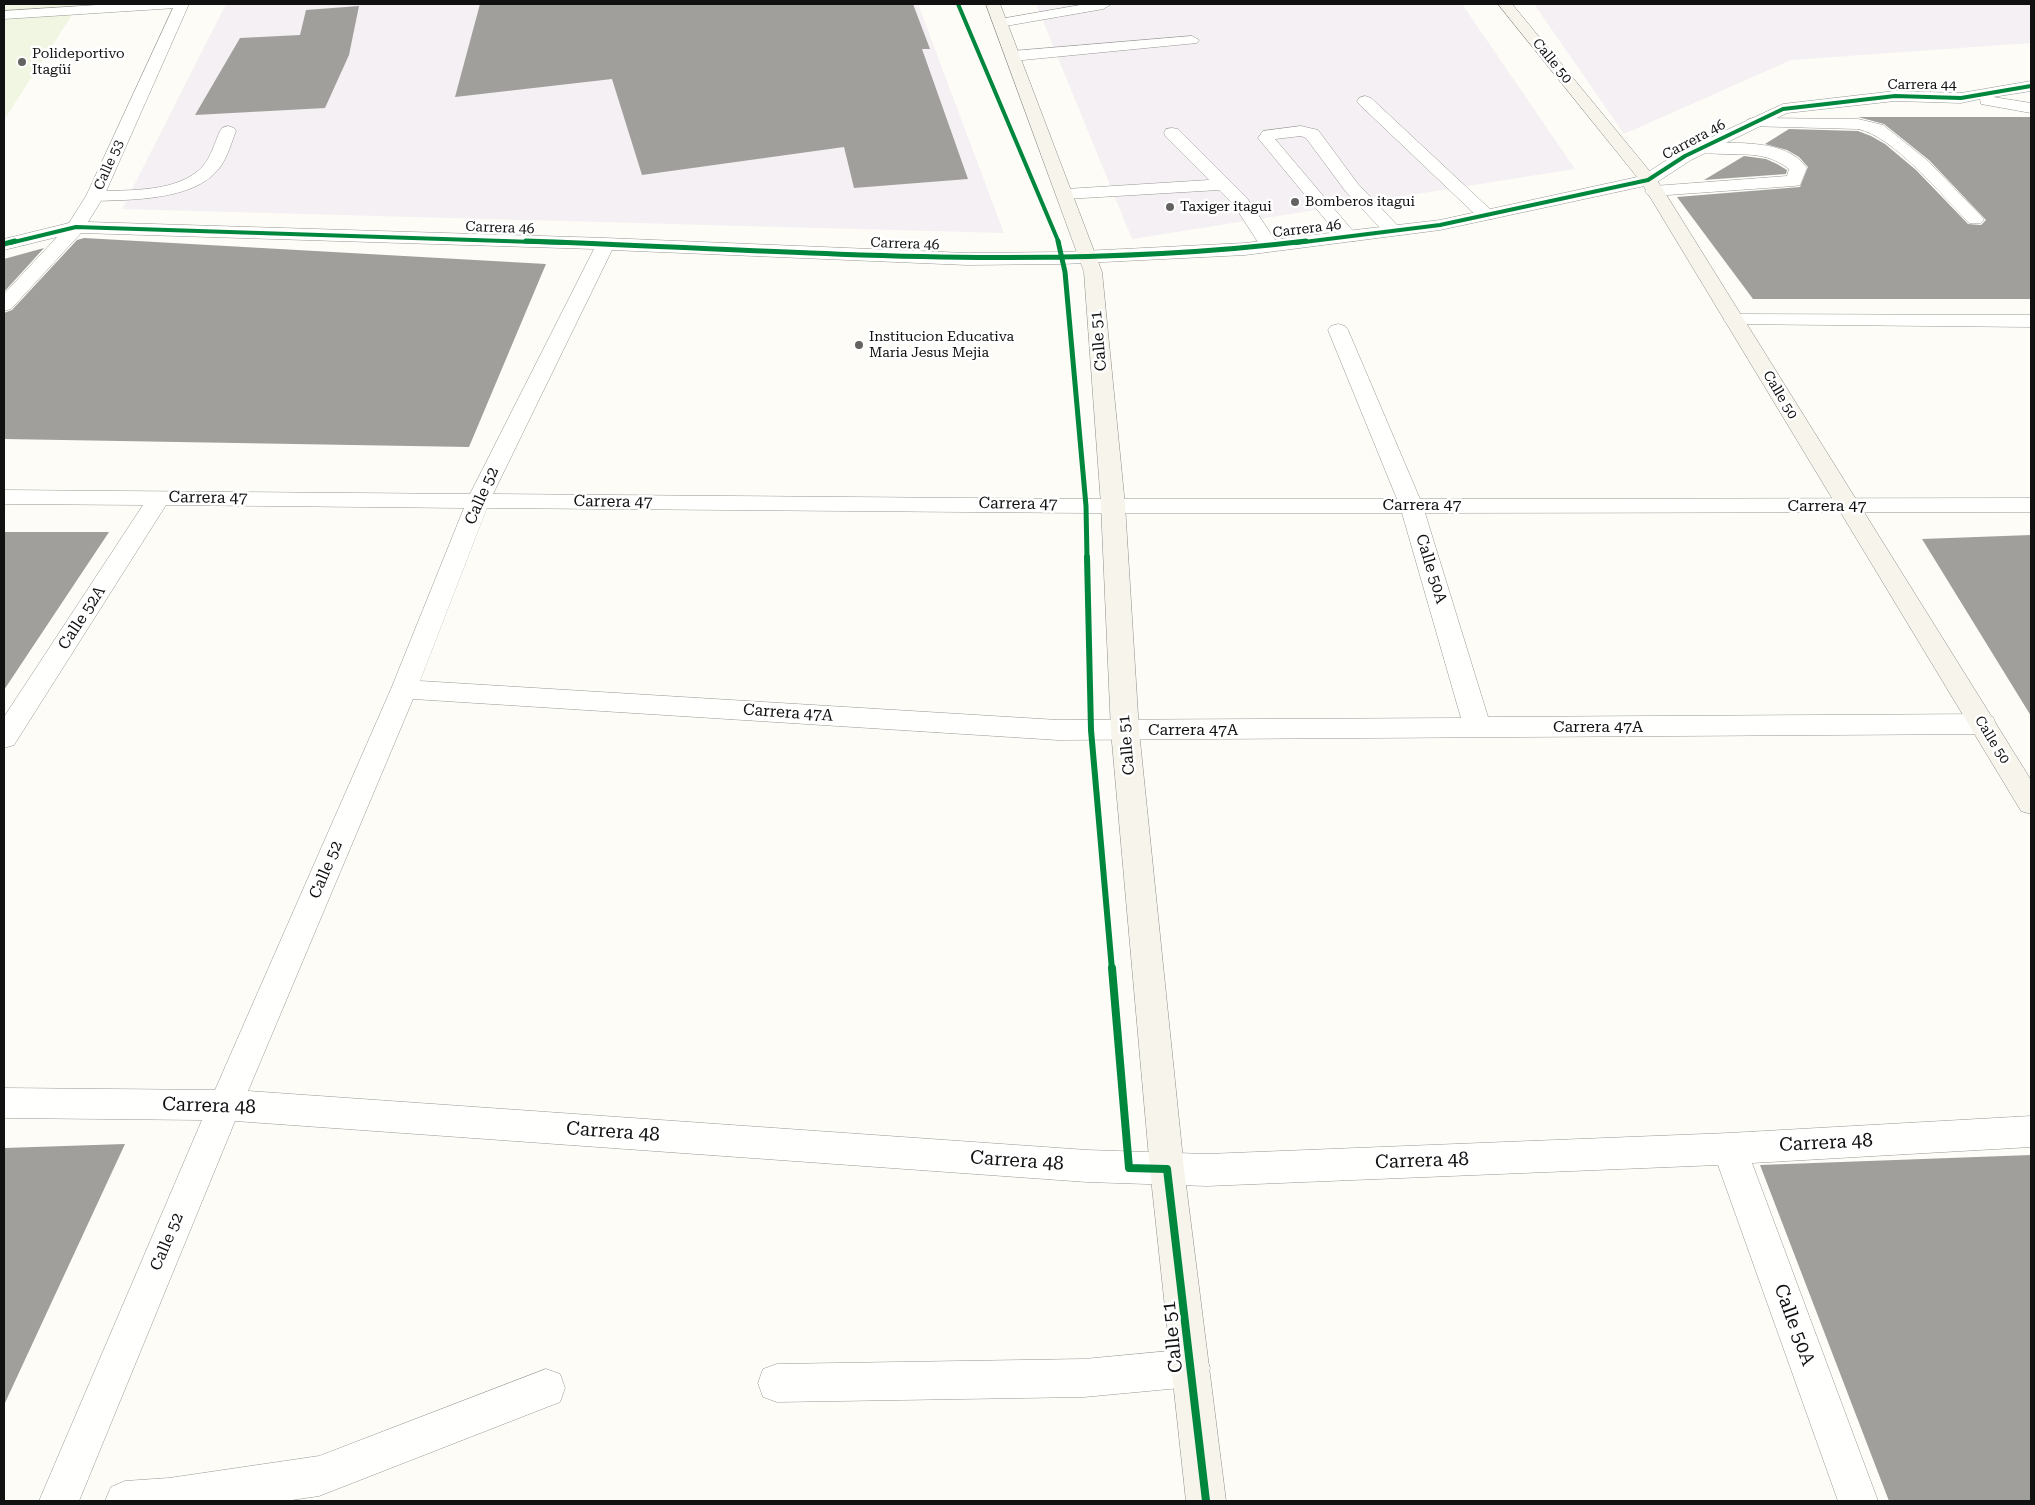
<!DOCTYPE html>
<meta charset="utf-8">
<style>
body{margin:0}
#map{position:relative;width:2035px;height:1505px;overflow:hidden;background:#fdfcf7;font-family:"Roboto Serif",serif}
canvas{display:block}
.frame{position:absolute;inset:0;border:5px solid #111;pointer-events:none}
</style>
<div id="map">
<canvas width="2035" height="1505"></canvas>
<div class="frame"></div>
</div>
<script>
const g = document.querySelector('canvas').getContext('2d');
g.lineJoin = 'round';
function fill(path, color) { g.fillStyle = color; g.fill(path, 'evenodd'); }
function strokePath(path, color, width, dash) { g.strokeStyle = color; g.lineWidth = width; g.lineCap = dash ? 'butt' : 'round'; g.setLineDash(dash || []); g.stroke(path); }
function label(font, color, halo, rows, align = 'center') {
  g.font = font + ' "Roboto Serif",serif'; g.lineWidth = 5; g.setLineDash([]); g.textBaseline = 'middle'; g.strokeStyle = halo; g.fillStyle = color; for (const [text, x, y, turn = 0] of rows) {
    g.save(); g.translate(x, y); g.rotate((+turn || 0) * Math.PI / 180); g.textAlign = isNaN(turn) ? turn : align; if (halo) g.strokeText(text, 0, 0); g.fillText(text, 0, 0); g.restore();
  }
}
const industrial = new Path2D(`
 M 226,4 L 918,4 L 1004,233 L 122,209 Z
 M 1036,4 L 1462,4 L 1575,169 L 1132,239 Z
 M 1534,4 L 2031,4 L 2031,43 L 1791,60 L 1624,134 Z`);
const pitch = new Path2D(`
 M 4,4 L 79,4 L 4,120 Z`);
const building = new Path2D(`
 M 480,4 L 913,4 L 930,49 L 922,49 L 968,179 L 854,188 L 844,147 L 642,175 L 612,79 L 455,97 Z
 M 359,6 L 349,55 L 325,108 L 195,115 L 240,38 L 300,35 L 306,10 Z
 M 1817,117 L 2031,117 L 2031,299 L 1753,299 L 1677,197 L 1800,187 L 1808,167 L 1799,157 L 1787,150 L 1765,144 L 1789,129 L 1858,131 L 1871,136 L 1885,144 L 1916,170 L 1968,224 L 1981,225 L 1986,220 L 1929,160 L 1884,124 L 1858,117 Z
 M 1744,156 L 1766,159 L 1777,164 L 1787,170 L 1786,174 L 1704,180 Z
 M 84,238 L 546,264 L 469,447 L 4,439 L 4,313 L 12,310 L 77,240 Z
 M 44,248 L 4,292 L 4,259 Z
 M 4,532 L 109,532 L 4,690 Z
 M 2031,535 L 2031,716 L 1922,539 Z
 M 125,1144 L 4,1405 L 4,1148 Z
 M 2031,1155 L 2031,1501 L 1889,1501 L 1760,1165 Z`);
const lane = new Path2D(`
 M 113,4 L 183,4 L 176,8 L 4,19 L 4,11 Z
 M 1086,4 L 1110,5 L 1103,9 L 1000,27 L 993,23 L 1000,19 Z
 M 1192,36 L 1199,40 L 1197,43 L 1013,61 L 1005,56 L 1013,51 Z
 M 1365,96 L 1371,98 L 1492,211 L 1495,215 L 1492,219 L 1480,219 L 1359,104 L 1357,101 L 1359,98 Z
 M 1753,118 L 1858,119 L 1883,125 L 1928,161 L 1984,219 L 1981,223 L 1969,223 C 1943,196 1893,136 1858,129 L 1747,126 L 1745,123 L 1747,120 Z
 M 228,126 L 234,128 L 236,131 C 230,146 226,164 213,175 C 186,200 130,200 95,201 L 89,200 L 86,196 L 89,192 L 95,191 C 128,190 179,193 203,166 C 211,157 215,142 220,131 L 222,128 Z
 M 1301,126 L 1318,130 L 1358,184 L 1399,227 L 1402,231 L 1399,235 L 1387,235 L 1346,192 L 1306,138 L 1301,136 L 1275,139 L 1358,237 L 1355,241 L 1343,241 L 1258,138 L 1263,131 Z
 M 1172,128 L 1178,129 L 1247,198 L 1279,246 L 1277,250 L 1263,250 L 1234,205 L 1219,190 L 1066,199 L 1060,198 L 1057,194 L 1060,190 L 1066,189 L 1209,180 L 1166,137 L 1164,133 L 1166,129 Z
 M 1703,142 C 1735,144 1786,138 1807,168 L 1800,185 L 1794,186 L 1654,196 L 1648,195 L 1645,191 L 1648,187 L 1654,186 L 1787,176 L 1789,169 C 1760,146 1730,159 1697,151 L 1695,147 L 1697,143 Z
 M 1191,1349 L 1205,1354 L 1210,1368 L 1205,1382 L 1191,1387 L 1084,1397 L 777,1402 L 763,1397 L 758,1383 L 763,1369 L 777,1364 L 1084,1359 Z
 M 546,1369 L 560,1374 L 565,1388 L 560,1402 L 319,1496 L 285,1501 L 105,1501 L 111,1487 L 125,1481 L 169,1478 L 319,1456 Z`);
const street = new Path2D(`
 M 175,4 L 189,4 L 104,196 L 88,222 L 606,238 L 967,253 L 1063,252 L 1245,243 L 1440,220 L 1642,176 L 1679,152 L 1783,104 L 1895,91 L 1961,93 L 2031,81 L 2031,91 L 1993,97 L 2031,103 L 2031,113 L 1981,104 L 1980,99 L 1961,103 L 1895,101 L 1787,113 L 1691,160 L 1654,184 L 1440,230 L 1245,255 L 1063,264 L 967,265 L 612,250 L 493,494 L 1086,499 L 1397,499 L 1328,330 L 1331,326 L 1338,324 L 1345,326 L 1348,330 L 1420,499 L 2031,498 L 2031,512 L 1425,513 L 1488,717 L 1983,714 L 1993,717 L 1996,724 L 1993,731 L 1983,734 L 1058,740 L 413,699 L 248,1091 L 1087,1150 L 1207,1154 L 1729,1133 L 2031,1116 L 2031,1147 L 1752,1163 L 1878,1501 L 1838,1501 L 1718,1165 L 1207,1186 L 1087,1182 L 235,1121 L 79,1501 L 39,1501 L 202,1120 L 4,1118 L 4,1088 L 215,1090 L 391,689 L 464,508 L 166,505 L 14,745 L 4,748 L 4,717 L 143,505 L 4,504 L 4,490 L 470,494 L 594,249 L 81,233 L 11,309 L 4,311 L 4,294 L 57,237 L 4,250 L 4,239 L 69,223 L 86,196 ZM 487,508 L 1086,513 L 1402,513 L 1461,718 L 1058,720 L 420,681 Z
 M 1734,314 L 2031,315 L 2031,327 L 1727,324 L 1724,320 L 1727,316 Z`);
const secondary = new Path2D(`
 M 986,4 L 1000,4 L 1102,272 L 1125,505 L 1139,731 L 1184,1169 L 1226,1501 L 1186,1501 L 1150,1169 L 1111,731 L 1101,505 L 1084,272 Z
 M 1498,4 L 1512,4 L 1657,180 L 2031,780 L 2031,814 L 2021,811 L 1641,182 Z`);
const cyclewayFar3 = new Path2D(`
 M 958,4 L 1059,243
 M 10,243 L 76,227 L 565,243
 M 1296,243 L 1440,225 L 1648,180 L 1685,156 L 1783,109 L 1895,96 L 1961,98 L 2031,86`);
const cyclewayFar2 = new Path2D(`
 M 526,241 C 786,250 1047,273 1306,241
 M 1058,241 L 1065,272 L 1086,506 L 1087,558
 M 4,244 L 15,241`);
const cyclewayFar1 = new Path2D(`
 M 1087,557 L 1091,730 L 1112,970`);
const cycleway = new Path2D(`
 M 1112,968 L 1129,1168 L 1167,1169 L 1206,1501`);
const markers = [
 [22,62,5,"#646362"],
 [1295,202,5,"#646362"],
 [1170,207,5,"#646362"],
 [859,345,5,"#646362"]
];
const farPoinames = [
 ["Polideportivo",32,54],
 ["Itagüí",32,70],
 ["Bomberos itagui",1305,202],
 ["Taxiger itagui",1180,207],
 ["Institucion Educativa",869,337],
 ["Maria Jesus Mejia",869,353]
];
const farStreetnames = [
 ["Calle 50",1552,61,51],
 ["Carrera 44",1922,85],
 ["Carrera 46",1694,140,-28],
 ["Calle 53",109,165,-66],
 ["Carrera 46",500,228,2],
 ["Carrera 46",1307,229,-7],
 ["Carrera 46",905,244,2],
 ["Calle 50",1780,395,59],
 ["Calle 50",1992,740,58]
];
const streetNames = [
 ["Calle 51",1099,341,-95],
 ["Calle 52",482,496,-66],
 ["Carrera 47",208,498,1],
 ["Carrera 47",613,502,1],
 ["Carrera 47",1018,504,1],
 ["Carrera 47",1422,505],
 ["Carrera 47",1827,506],
 ["Calle 50A",1431,569,73],
 ["Calle 52A",82,618,-57],
 ["Carrera 47A",788,713,4],
 ["Carrera 47A",1598,727],
 ["Carrera 47A",1193,730],
 ["Calle 51",1127,745,-95],
 ["Calle 52",326,870,-67],
 ["Calle 52",167,1242,-67]
];
const nearStreetnames = [
 ["Carrera 48",209,1106,2],
 ["Carrera 48",613,1132,4],
 ["Carrera 48",1826,1143,-3],
 ["Carrera 48",1017,1161,4],
 ["Carrera 48",1422,1161,-2],
 ["Calle 50A",1794,1325,70],
 ["Calle 51",1173,1337,-96]
];
fill(industrial, '#f5f0f3');
fill(pitch, '#f0f6e1');
fill(building, '#a19f9c');
strokePath(lane, '#979795', 1);
strokePath(street, '#979795', 1);
strokePath(secondary, '#8e8d8b', 1);
fill(lane, '#fffffe');
fill(street, '#fffffe');
fill(secondary, '#f6f4eb');
strokePath(cyclewayFar3, '#00873e', 4);
strokePath(cyclewayFar2, '#00873e', 5);
strokePath(cyclewayFar1, '#00873e', 6);
strokePath(cycleway, '#00873e', 8);
for (const [x, y, r, color] of markers) { const dot = new Path2D(); dot.arc(x, y, r, 0, 2 * Math.PI); g.fillStyle = color; g.fill(dot); strokePath(dot, '#fff', 2); }
label('14px', '#111', '#fff', farPoinames, 'left');
label('14px', '#111', '#fff', farStreetnames);
label('16px', '#111', '#fff', streetNames);
label('19px', '#111', '#fff', nearStreetnames);
</script>
